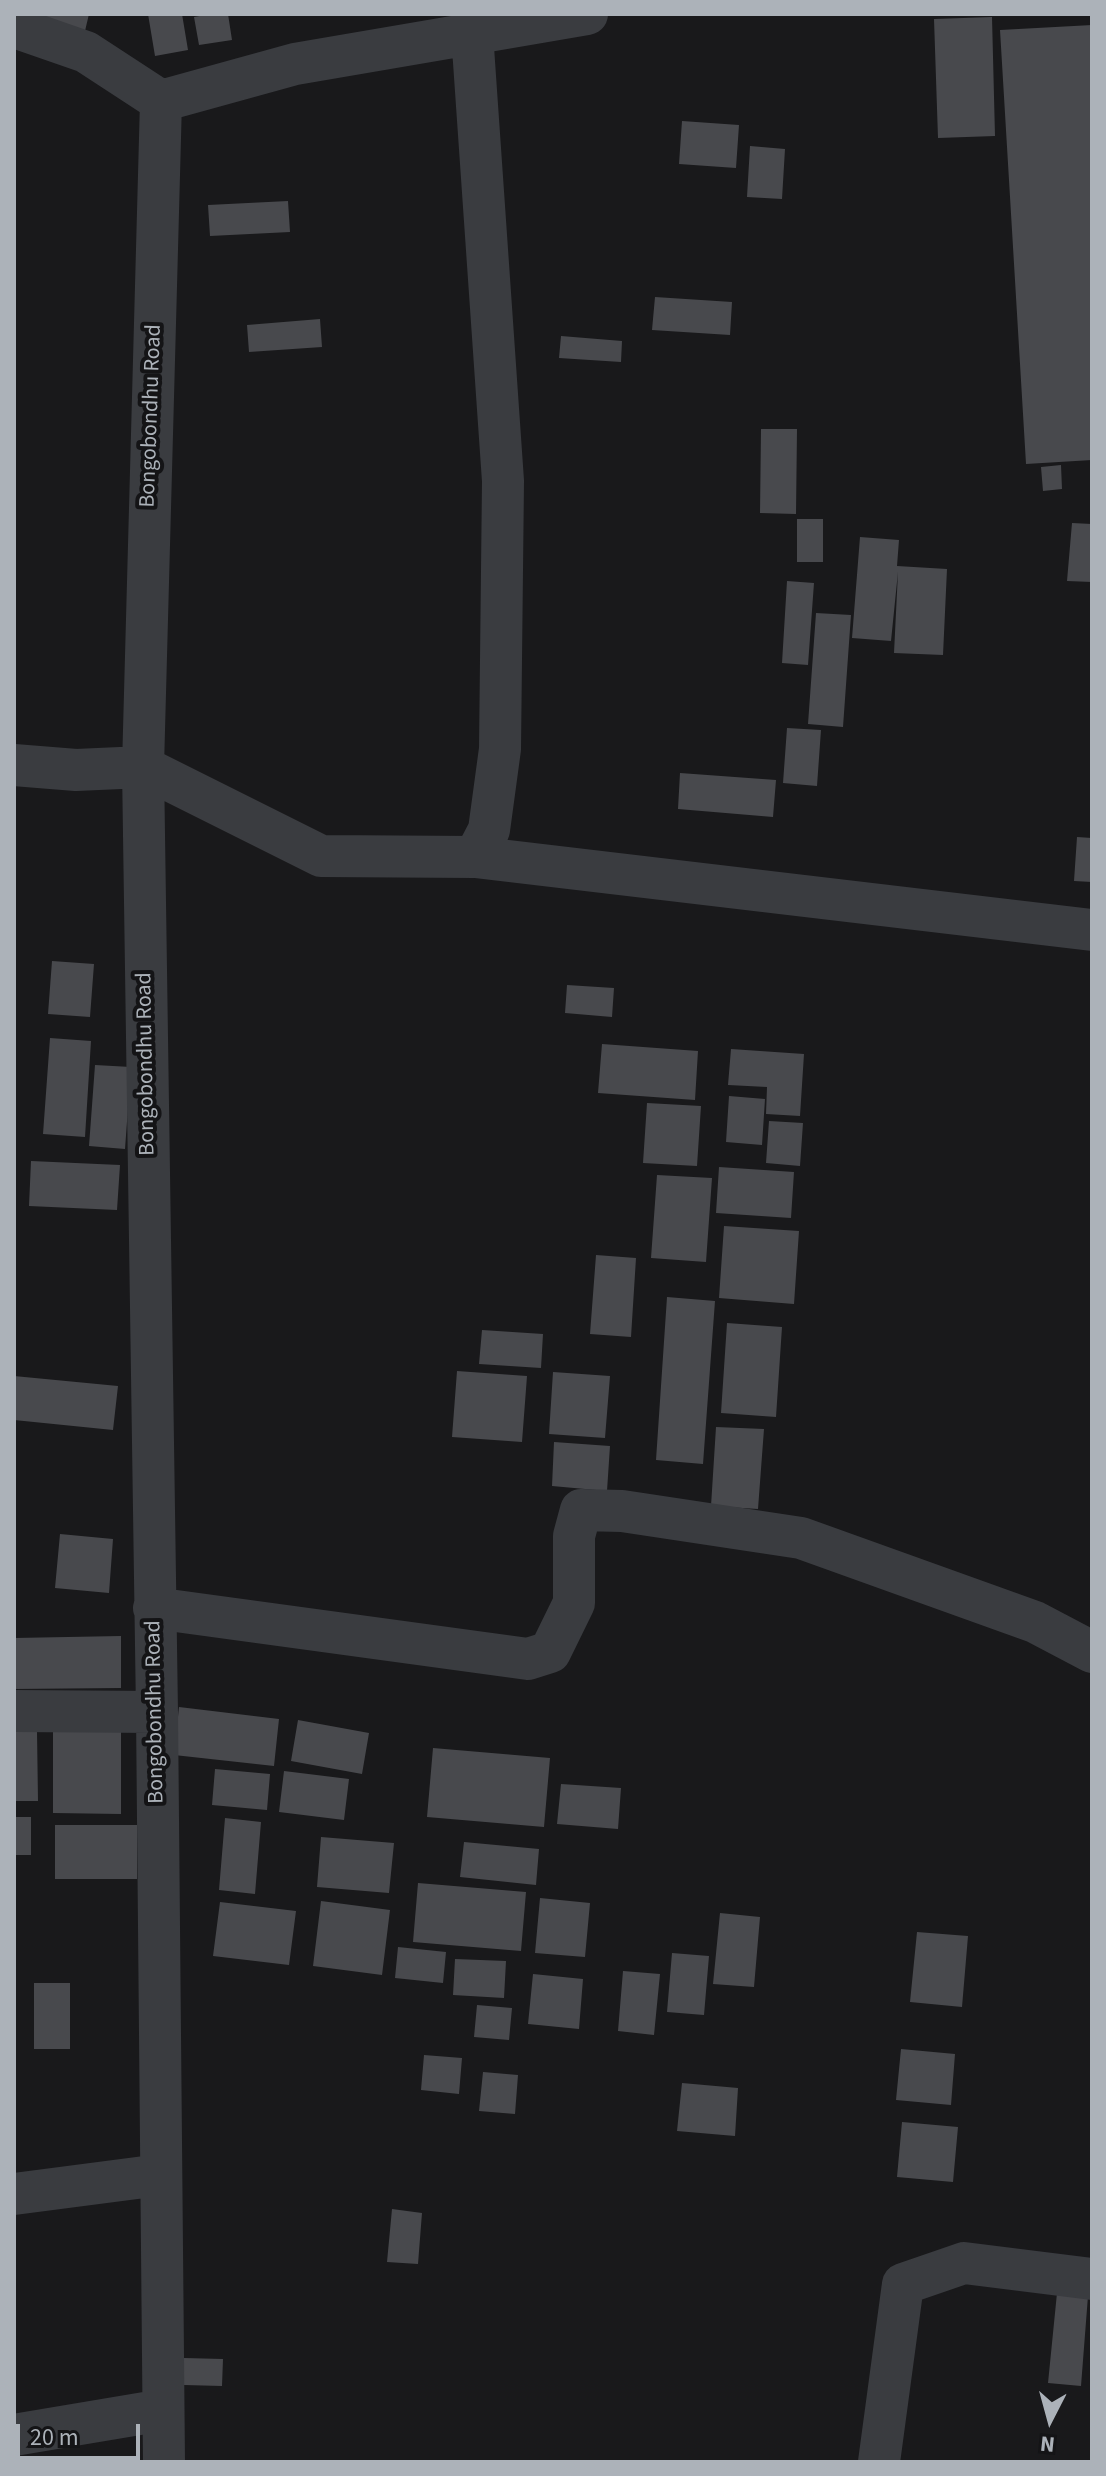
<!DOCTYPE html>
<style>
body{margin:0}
#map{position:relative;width:1106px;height:2476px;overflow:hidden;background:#19191b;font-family:"Source Sans 3",sans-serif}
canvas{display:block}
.frame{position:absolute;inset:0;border:16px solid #acb2b9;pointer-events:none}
.north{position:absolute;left:1010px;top:2380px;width:80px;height:80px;-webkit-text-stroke:6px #141416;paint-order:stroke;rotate:186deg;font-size:22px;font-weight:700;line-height:32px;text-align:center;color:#acb2b9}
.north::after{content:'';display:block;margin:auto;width:28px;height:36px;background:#acb2b9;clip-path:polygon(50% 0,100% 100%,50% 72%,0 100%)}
.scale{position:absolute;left:16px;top:2424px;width:124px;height:36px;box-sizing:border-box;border:4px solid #acb2b9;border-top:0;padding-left:10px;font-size:24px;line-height:28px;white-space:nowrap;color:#acb2b9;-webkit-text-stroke:6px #141416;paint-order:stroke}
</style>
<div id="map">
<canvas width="1106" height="2476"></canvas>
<div class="frame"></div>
<div class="north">N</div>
<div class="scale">20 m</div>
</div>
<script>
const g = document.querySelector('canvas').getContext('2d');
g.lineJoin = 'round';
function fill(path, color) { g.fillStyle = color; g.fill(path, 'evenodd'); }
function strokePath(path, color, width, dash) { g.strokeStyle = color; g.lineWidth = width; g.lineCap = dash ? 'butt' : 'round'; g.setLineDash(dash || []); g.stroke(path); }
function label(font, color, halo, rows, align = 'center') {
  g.font = font + ' "Source Sans 3",sans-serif'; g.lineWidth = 8; g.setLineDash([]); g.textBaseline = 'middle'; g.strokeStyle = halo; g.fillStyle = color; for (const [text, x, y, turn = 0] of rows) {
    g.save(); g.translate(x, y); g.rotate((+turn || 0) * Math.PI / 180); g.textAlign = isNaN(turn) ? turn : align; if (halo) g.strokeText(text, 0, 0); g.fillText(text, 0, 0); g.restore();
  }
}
const building = new Path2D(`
 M 15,14 L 89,14 L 85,31 Z
 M 148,14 L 182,14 L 188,50 L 155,56 Z
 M 211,14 L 228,14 L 232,40 L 199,45 L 194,17 Z
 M 992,17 L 995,136 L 938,138 L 934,19 Z
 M 1092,25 L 1092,460 L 1026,464 L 1000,30 Z
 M 682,121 L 739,125 L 736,168 L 679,164 Z
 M 750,146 L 785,149 L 782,199 L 747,197 Z
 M 288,201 L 290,232 L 210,236 L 208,205 Z
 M 655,297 L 732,302 L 730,335 L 652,330 Z
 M 320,319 L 322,347 L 249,352 L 247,325 Z
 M 561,336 L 622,341 L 621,362 L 559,358 Z
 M 761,429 L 797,429 L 796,514 L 760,513 Z
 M 1061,465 L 1062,489 L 1043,491 L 1041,467 Z
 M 797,519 L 823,519 L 823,562 L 797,562 Z
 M 1072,523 L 1092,524 L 1092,582 L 1067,581 Z
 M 860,537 L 899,540 L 897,566 L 947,569 L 943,655 L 894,653 L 898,572 L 891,641 L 852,638 Z
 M 787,581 L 814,583 L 808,665 L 782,663 Z
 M 816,613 L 851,615 L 843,727 L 808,724 Z
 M 787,728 L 821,730 L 817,786 L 783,783 Z
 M 680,773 L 776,780 L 773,817 L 678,809 Z
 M 1077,837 L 1092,838 L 1092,882 L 1074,881 Z
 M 52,961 L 94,964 L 90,1017 L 48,1014 Z
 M 567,985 L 614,988 L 612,1017 L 565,1013 Z
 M 50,1038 L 91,1041 L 85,1137 L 43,1134 Z
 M 602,1044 L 698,1051 L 695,1100 L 598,1093 Z
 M 731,1049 L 804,1054 L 800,1116 L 766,1114 L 767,1087 L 728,1085 Z
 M 95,1065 L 131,1067 L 125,1149 L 89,1146 Z
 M 729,1096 L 765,1099 L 762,1145 L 726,1142 Z
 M 647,1103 L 701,1106 L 697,1166 L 643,1163 Z
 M 769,1121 L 803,1123 L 800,1166 L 766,1163 Z
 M 31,1161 L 120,1165 L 117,1210 L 29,1206 Z
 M 719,1167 L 794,1172 L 791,1218 L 716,1213 Z
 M 657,1175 L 712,1178 L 706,1262 L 651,1258 Z
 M 724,1226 L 799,1231 L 794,1304 L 719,1298 Z
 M 596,1255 L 636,1258 L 631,1337 L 590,1334 Z
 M 667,1297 L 715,1301 L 703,1464 L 656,1460 Z
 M 727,1323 L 782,1327 L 776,1417 L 721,1413 Z
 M 482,1330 L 543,1334 L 541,1368 L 479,1364 Z
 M 457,1371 L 527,1376 L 522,1442 L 452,1437 Z
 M 553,1372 L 610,1376 L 605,1438 L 549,1434 Z
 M 14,1376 L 118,1386 L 113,1430 L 14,1420 Z
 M 716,1427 L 764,1429 L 758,1509 L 711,1506 Z
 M 554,1442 L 610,1446 L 607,1491 L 552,1486 Z
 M 60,1534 L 113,1539 L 109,1593 L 55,1588 Z
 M 121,1636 L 121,1688 L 14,1689 L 14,1638 Z
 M 179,1707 L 279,1719 L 274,1766 L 174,1755 Z
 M 298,1720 L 369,1733 L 362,1774 L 291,1761 Z
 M 53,1729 L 121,1729 L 121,1814 L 53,1813 Z
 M 14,1731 L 37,1731 L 38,1801 L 14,1801 Z
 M 433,1748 L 550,1758 L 544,1827 L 427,1817 Z
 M 215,1769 L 270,1774 L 267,1810 L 212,1805 Z
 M 284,1771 L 349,1779 L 344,1820 L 279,1812 Z
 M 561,1784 L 621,1788 L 618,1829 L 557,1824 Z
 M 14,1817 L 31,1817 L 31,1855 L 14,1855 Z
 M 225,1818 L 261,1822 L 255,1894 L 219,1890 Z
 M 55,1825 L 137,1825 L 137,1879 L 55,1879 Z
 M 321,1837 L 394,1843 L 389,1893 L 317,1887 Z
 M 464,1842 L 539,1849 L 536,1885 L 460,1877 Z
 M 418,1883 L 526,1892 L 521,1951 L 413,1942 Z
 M 540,1898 L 590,1903 L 585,1957 L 535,1953 Z
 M 321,1901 L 390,1910 L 382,1975 L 313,1966 Z
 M 220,1902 L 296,1911 L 289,1965 L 213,1956 Z
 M 720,1913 L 760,1917 L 754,1987 L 713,1984 Z
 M 917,1932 L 968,1936 L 962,2007 L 910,2002 Z
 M 398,1947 L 446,1952 L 443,1983 L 395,1978 Z
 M 672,1953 L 709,1956 L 704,2015 L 667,2012 Z
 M 455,1959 L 506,1961 L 504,1998 L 453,1995 Z
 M 623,1971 L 660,1974 L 654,2035 L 618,2031 Z
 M 533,1974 L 583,1979 L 579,2029 L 528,2024 Z
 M 34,1983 L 70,1983 L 70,2049 L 34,2049 Z
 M 477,2005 L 512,2008 L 509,2040 L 474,2037 Z
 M 901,2049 L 955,2054 L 951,2105 L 896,2100 Z
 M 424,2055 L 462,2058 L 459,2094 L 421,2090 Z
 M 483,2072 L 518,2075 L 515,2114 L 479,2111 Z
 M 682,2083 L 738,2088 L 735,2136 L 677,2131 Z
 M 902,2122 L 958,2127 L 953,2182 L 897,2177 Z
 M 392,2209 L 422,2213 L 418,2264 L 387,2262 Z
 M 1057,2293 L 1088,2296 L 1081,2386 L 1048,2383 Z
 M 184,2358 L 223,2359 L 222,2386 L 184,2385 Z`);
const minor = new Path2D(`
 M 14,27 L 86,52 L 161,101
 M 161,101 L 143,767 L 157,1712 L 164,2462
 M 161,101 L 295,64 L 587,14
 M 14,765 L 76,770 L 143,767 L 321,856 L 475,857 L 489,830 L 500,749 L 503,481 L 472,33
 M 475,857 L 1092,930
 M 154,1608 L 528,1659 L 550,1652 L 574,1603 L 574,1536 L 581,1510 L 622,1511 L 801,1538 L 1035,1622 L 1092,1652
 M 14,1711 L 157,1712
 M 14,2194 L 160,2175
 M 14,2435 L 163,2410
 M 879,2462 L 903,2284 L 964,2263 L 1092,2279`);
const streetNames = [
 ["Bongobondhu Road",152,416,-88],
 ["Bongobondhu Road",147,1064,-91],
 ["Bongobondhu Road",156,1712,-91]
];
fill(building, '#48494d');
strokePath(minor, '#3a3c40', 42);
label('22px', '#acb2b9', '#141416', streetNames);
</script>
